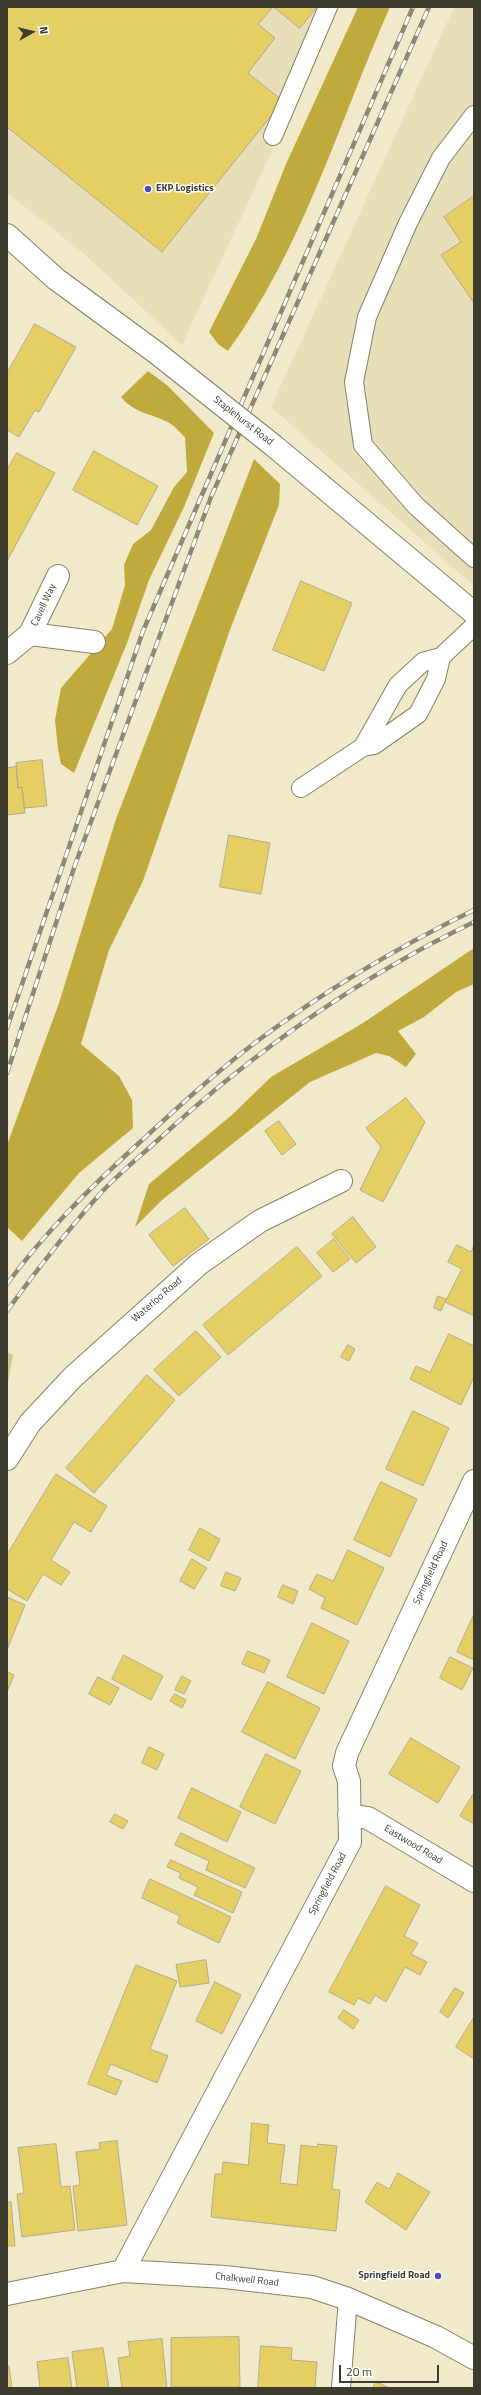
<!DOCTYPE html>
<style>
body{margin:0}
#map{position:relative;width:481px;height:2395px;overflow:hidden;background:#f1eaca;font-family:"Titillium Web",sans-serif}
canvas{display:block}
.frame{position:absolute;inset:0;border:8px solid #3d3b2e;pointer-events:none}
.north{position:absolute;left:12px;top:12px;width:40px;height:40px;-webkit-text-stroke:3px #fff;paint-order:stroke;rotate:82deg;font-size:11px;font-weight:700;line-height:16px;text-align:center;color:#3d3b2e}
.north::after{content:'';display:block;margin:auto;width:14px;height:18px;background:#3d3b2e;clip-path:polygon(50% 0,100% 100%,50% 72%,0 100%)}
.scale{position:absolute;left:339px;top:2365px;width:100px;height:18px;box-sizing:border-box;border:2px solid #3d3b2e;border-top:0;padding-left:5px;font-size:12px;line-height:14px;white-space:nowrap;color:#3d3b2e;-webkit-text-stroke:3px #fff;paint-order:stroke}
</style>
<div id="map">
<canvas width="481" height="2395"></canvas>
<div class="frame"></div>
<div class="north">N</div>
<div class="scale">20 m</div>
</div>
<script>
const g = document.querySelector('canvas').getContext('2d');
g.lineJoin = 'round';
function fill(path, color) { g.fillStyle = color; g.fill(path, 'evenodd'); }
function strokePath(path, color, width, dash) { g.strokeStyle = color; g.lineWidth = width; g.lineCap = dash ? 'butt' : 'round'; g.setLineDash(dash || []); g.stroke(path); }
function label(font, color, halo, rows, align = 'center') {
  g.font = font + ' "Titillium Web",sans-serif'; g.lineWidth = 3; g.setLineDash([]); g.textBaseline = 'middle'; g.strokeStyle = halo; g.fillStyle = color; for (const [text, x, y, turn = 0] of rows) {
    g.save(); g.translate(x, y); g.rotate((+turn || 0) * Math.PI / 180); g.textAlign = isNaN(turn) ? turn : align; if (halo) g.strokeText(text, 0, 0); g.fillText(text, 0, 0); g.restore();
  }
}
const built = new Path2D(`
 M 7,7 L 339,7 L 182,345 L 83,253 L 7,193 Z
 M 454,7 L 474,7 L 474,586 L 271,407 Z`);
const green = new Path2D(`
 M 7,1352 L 13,1355 L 7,1388 Z`);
const forest = new Path2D(`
 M 358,7 L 390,7 C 339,122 303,248 228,351 L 218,344 L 209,332 L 256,239 L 286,164 Z
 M 148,371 L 168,386 L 214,433 L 184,507 L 149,580 L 127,643 L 74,773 L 61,764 L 58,749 L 55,720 L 61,688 L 112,629 L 125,585 L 124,565 L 133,544 L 151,530 L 174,487 L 187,472 L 185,437 C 180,433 176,427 171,424 C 153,413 136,415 121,397 Z
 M 254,459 L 280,484 L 279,505 L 231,627 L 143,881 L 109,950 L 81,1044 L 119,1076 L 132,1100 L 133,1128 L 79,1173 L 22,1241 L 7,1227 L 7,1145 L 59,1003 L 116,819 Z
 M 474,948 L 474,984 L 456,992 L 424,1017 L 398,1031 L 416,1054 L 406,1067 L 389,1056 L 376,1053 L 310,1082 L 162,1200 L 135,1227 L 149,1184 L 233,1114 L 271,1077 L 363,1023 Z`);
const building = new Path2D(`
 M 7,7 L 273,7 L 258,24 L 275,38 L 248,73 L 283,101 L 162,252 L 7,127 Z
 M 274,7 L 317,7 L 300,28 Z
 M 474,196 L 474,303 L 441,255 L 461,242 L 444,217 Z
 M 35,324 L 76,347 L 39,412 L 35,410 L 19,437 L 7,430 L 7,373 Z
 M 94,451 L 158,486 L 137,525 L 73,490 Z
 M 17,453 L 55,473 L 7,561 L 7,470 Z
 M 301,581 L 352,603 L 324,671 L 273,650 Z
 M 42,760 L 47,806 L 24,808 L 22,787 L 18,788 L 16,763 Z
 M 16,767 L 18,788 L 22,787 L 25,813 L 7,815 L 7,768 Z
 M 229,835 L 270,843 L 261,894 L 220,887 Z
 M 406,1098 L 425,1122 L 383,1202 L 360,1190 L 381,1147 L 366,1128 Z
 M 279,1121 L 296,1144 L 282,1155 L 265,1131 Z
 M 185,1208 L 209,1239 L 173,1266 L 149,1235 Z
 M 353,1217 L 376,1247 L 356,1263 L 332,1234 Z
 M 334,1239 L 350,1259 L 333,1272 L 317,1253 Z
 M 457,1245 L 471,1252 L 474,1245 L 474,1316 L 445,1302 L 462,1269 L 448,1262 Z
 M 297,1247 L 322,1276 L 228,1355 L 203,1325 Z
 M 438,1296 L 446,1299 L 441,1311 L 434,1308 Z
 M 196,1331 L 221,1357 L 179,1396 L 154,1370 Z
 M 449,1334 L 474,1346 L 474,1377 L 461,1405 L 410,1379 L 416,1366 L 430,1372 Z
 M 348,1345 L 355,1349 L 349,1361 L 341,1357 Z
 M 147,1375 L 175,1400 L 94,1493 L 66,1468 Z
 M 413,1411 L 449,1428 L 423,1486 L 386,1469 Z
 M 56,1474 L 107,1506 L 91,1532 L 74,1522 L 51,1560 L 70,1572 L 61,1585 L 43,1574 L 27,1601 L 7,1589 L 7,1555 Z
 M 381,1482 L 417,1499 L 390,1557 L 354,1540 Z
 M 200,1528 L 220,1539 L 209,1561 L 189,1550 Z
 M 348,1550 L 384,1568 L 357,1625 L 321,1608 L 325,1598 L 309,1589 L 317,1574 L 333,1581 Z
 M 192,1559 L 207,1568 L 194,1589 L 180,1581 Z
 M 226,1572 L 241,1578 L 235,1591 L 221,1586 Z
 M 283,1585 L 298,1591 L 293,1604 L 278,1597 Z
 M 7,1597 L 25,1605 L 7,1650 Z
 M 474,1614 L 474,1660 L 457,1652 Z
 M 312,1623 L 349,1641 L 324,1694 L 287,1677 Z
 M 248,1651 L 270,1660 L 264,1673 L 242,1664 Z
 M 124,1655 L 163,1676 L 151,1700 L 112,1679 Z
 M 450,1657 L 473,1668 L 462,1690 L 440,1678 Z
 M 7,1672 L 14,1675 L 7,1692 Z
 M 182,1676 L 191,1681 L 184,1694 L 175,1690 Z
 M 98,1677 L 119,1688 L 110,1705 L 89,1694 Z
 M 268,1682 L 320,1708 L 295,1759 L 242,1732 Z
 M 175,1694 L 186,1700 L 182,1708 L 170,1701 Z
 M 411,1738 L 460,1767 L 438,1803 L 389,1774 Z
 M 149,1747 L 164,1754 L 157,1770 L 142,1763 Z
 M 266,1754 L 301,1771 L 275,1824 L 240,1807 Z
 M 192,1788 L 241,1812 L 227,1842 L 178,1818 Z
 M 474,1793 L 474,1824 L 460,1816 Z
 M 115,1814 L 128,1821 L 123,1829 L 110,1822 Z
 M 181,1833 L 255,1868 L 245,1888 L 206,1870 L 209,1861 L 175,1845 Z
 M 171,1860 L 242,1892 L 233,1913 L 194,1895 L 198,1887 L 179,1878 L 181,1873 L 167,1867 Z
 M 150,1879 L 231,1917 L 219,1943 L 177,1923 L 180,1916 L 142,1898 Z
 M 386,1886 L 420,1905 L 404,1936 L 418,1943 L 411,1954 L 427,1962 L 420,1975 L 405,1967 L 386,2002 L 375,1995 L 370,2004 L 358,1998 L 354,2005 L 329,1992 Z
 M 206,1960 L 209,1983 L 180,1987 L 176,1965 Z
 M 136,1965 L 177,1981 L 150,2049 L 168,2056 L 157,2083 L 111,2064 L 106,2075 L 122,2081 L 116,2095 L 88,2084 Z
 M 215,1982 L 241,1995 L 222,2034 L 196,2021 Z
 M 455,1988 L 464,1993 L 448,2018 L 440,2012 Z
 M 344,2010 L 359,2020 L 353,2029 L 338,2018 Z
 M 474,2017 L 474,2059 L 456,2047 Z
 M 252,2123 L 269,2125 L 267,2143 L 285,2145 L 280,2183 L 297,2185 L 301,2145 L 317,2147 L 318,2144 L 337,2146 L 332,2189 L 340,2190 L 336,2231 L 211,2217 L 215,2174 L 222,2174 L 223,2162 L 248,2165 Z
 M 117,2141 L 127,2225 L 78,2231 L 73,2186 L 80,2185 L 76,2152 L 100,2149 L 99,2143 Z
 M 56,2144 L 61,2187 L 70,2186 L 75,2230 L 22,2237 L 17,2194 L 24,2193 L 18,2148 Z
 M 398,2173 L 430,2192 L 406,2230 L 365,2202 L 377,2182 L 389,2189 Z
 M 11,2202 L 15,2246 L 7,2246 L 7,2203 Z
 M 239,2337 L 240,2387 L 171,2387 L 171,2338 Z
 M 162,2339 L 167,2388 L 122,2388 L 118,2358 L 130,2356 L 128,2342 Z
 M 261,2346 L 292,2348 L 291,2360 L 317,2362 L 315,2388 L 258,2388 Z
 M 103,2348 L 109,2388 L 77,2388 L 72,2352 Z
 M 68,2358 L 72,2388 L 40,2388 L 37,2362 Z
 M 7,2366 L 9,2366 L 12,2388 L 7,2388 Z
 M 376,2382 L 390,2388 L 373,2388 Z`);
const lane = new Path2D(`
 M 474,115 L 441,158 L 408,223 L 367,317 L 354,382 L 363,445 L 416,506 L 474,558
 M 273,136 L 328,7
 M 363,747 L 398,685 L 423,662 L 441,657
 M 301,788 L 363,747 L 374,745 L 418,714 L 436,679 L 441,657 L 474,626
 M 341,2388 L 348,2299`);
const street = new Path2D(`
 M 7,235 L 56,279 L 158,354
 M 274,446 L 474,613
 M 30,634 L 94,642
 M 7,653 L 30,634 L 58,576
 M 7,1459 L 30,1423 L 73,1377 L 199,1264 L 260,1221 L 341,1181
 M 349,1815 L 368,1818 L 474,1881
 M 123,2271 L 350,1842 L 349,1781 L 344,1766 L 347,1753 L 474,1481
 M 7,2294 L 123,2271 L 225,2277 L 312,2287 L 348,2299 L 436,2337 L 474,2358`);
const rail = new Path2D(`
 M 7,1028 L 143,631 L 413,7
 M 7,1073 L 75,865 L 211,497 L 429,7
 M 7,1284 C 45,1232 91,1187 139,1143 C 177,1108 215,1073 256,1042 C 324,991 398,947 474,910
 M 7,1311 C 36,1271 66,1232 99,1195 C 117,1175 138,1158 158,1140 C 252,1053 358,978 474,922`);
const streetBridge = new Path2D(`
 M 158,354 L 274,446`);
const markers = [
 [148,189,4,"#4b4dc3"],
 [438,2276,4,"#4b4dc3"]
];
const poiNames = [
 ["EKP Logistics",156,189],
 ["Springfield Road",430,2276,"right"]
];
const streetNames = [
 ["Staplehurst Road",243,421,38],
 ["Cavell Way",44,605,-65],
 ["Waterloo Road",157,1300,-41],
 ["Springfield Road",431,1573,-65],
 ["Eastwood Road",413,1845,31],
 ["Springfield Road",328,1884,-62],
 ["Chalkwell Road",247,2280,6]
];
fill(built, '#e8dfb8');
fill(green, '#d6c889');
fill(forest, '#c1aa3d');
fill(building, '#e5ce64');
strokePath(building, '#b3ac8d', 1);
strokePath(lane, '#888164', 20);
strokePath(street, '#888164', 24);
strokePath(lane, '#fff', 18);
strokePath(street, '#fff', 22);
strokePath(rail, '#8d8974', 4.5);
strokePath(rail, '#fff', 3, [9]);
strokePath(streetBridge, '#888164', 24, []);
strokePath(streetBridge, '#fff', 22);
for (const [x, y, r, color] of markers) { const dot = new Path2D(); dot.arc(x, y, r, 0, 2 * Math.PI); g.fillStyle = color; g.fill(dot); strokePath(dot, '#fff', 1.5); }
label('bold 10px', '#3d3b2e', '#fff', poiNames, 'left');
label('10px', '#3d3b2e', '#fff', streetNames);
</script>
